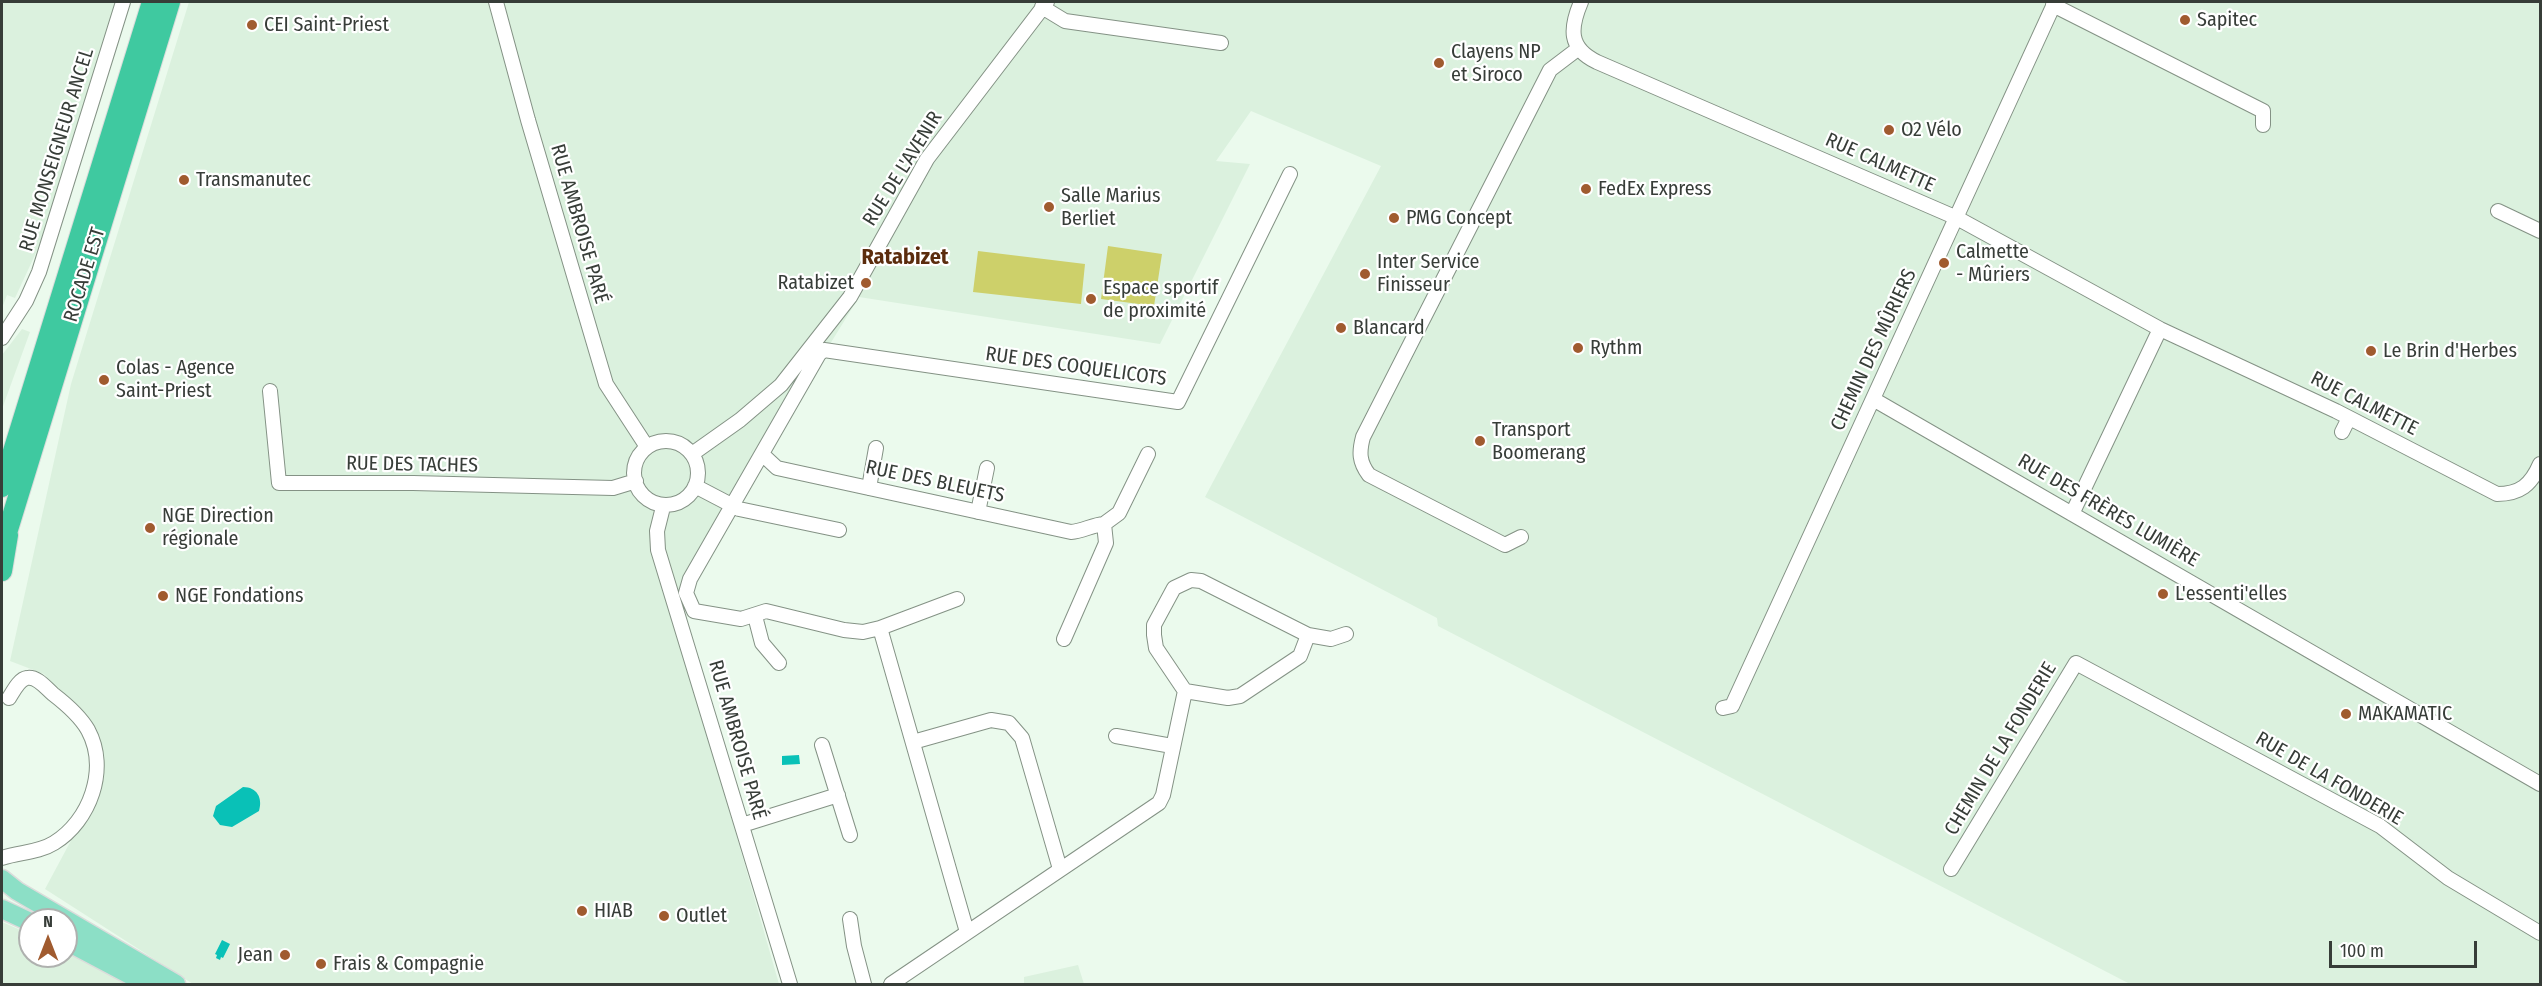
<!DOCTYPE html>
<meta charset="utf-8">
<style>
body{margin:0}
#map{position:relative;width:2542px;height:986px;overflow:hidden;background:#ebfaed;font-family:"Fira Sans Condensed",sans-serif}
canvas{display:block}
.frame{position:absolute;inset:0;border:3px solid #373d38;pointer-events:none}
.north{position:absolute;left:18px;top:908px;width:60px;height:60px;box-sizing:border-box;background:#fff;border:2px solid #afb1af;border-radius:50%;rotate:0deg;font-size:16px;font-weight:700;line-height:24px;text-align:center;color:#373d38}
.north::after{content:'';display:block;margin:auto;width:21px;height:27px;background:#a05b2f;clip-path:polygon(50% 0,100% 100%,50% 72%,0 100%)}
.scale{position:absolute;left:2329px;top:941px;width:148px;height:27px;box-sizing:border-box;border:3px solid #373d38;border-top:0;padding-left:8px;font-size:18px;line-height:21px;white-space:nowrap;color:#373d38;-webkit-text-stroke:4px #fff;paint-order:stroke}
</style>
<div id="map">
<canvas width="2542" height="986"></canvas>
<div class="frame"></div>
<div class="north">N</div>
<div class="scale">100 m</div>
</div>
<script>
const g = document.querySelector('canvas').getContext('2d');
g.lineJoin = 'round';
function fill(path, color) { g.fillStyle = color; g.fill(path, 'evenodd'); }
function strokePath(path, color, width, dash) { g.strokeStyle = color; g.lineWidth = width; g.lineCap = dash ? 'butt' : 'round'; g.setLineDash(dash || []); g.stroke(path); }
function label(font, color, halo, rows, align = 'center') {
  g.font = font + ' "Fira Sans Condensed",sans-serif'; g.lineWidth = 4.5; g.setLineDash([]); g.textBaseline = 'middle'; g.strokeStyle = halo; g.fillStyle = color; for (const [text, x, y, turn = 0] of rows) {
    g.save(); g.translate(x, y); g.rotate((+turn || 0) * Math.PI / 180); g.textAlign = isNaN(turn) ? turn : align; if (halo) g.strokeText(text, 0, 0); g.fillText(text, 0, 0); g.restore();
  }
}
const built = new Path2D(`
 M 2,2 L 120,2 L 47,229 L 15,298 L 7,295 L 2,308 Z
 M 189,2 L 2540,2 L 2540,984 L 2130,984 L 1438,626 L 1437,618 L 1205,497 L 1381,166 L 1251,111 L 1216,161 L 1250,164 L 1160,344 L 859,297 L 670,604 L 779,984 L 193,984 L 45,889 L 104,779 L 96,734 L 44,674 L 10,661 L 71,384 Z
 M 22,329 L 30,332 L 2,409 L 2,355 Z
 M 2,922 L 30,934 L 30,956 L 66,956 L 66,951 L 134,984 L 2,984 Z
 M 1078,965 L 1084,984 L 1024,984 L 1024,977 Z`);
const green = new Path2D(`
 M 1108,246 L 1162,254 L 1154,306 L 1101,299 Z
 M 978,251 L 1085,264 L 1081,304 L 973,292 Z`);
const water = new Path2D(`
 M 799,755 L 800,764 L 782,765 L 782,756 Z
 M 243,787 C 257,787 263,798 259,811 L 232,827 L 220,825 L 213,816 L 216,806 Z
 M 222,940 L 230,944 L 223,958 L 221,957 L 220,960 L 216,958 L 217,955 L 215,954 Z`);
const minor = new Path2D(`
 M 496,2 L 528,120 L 606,384 L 647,447
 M 1581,2 C 1570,28 1568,48 1597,62 L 1957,218 L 2160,329 L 2336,411 L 2497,494 C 2520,494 2531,485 2540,464
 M 2053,5 L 2263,111 L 2263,125
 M 1042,7 L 1065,21 L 1221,43
 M 2498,211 L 2540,231
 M 2,338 L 26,301 L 39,272 L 123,2
 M 270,391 L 279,483 L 413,483 L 613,488 L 636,481
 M 1873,399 L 2540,784
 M 2342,432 L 2349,418
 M634 473a32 32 0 1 1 64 0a32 32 0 1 1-64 0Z
 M 692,454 L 740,420 L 781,385 L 850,297 L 927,159 L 1047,2
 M 762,454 L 777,468 L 1071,532 C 1083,531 1092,525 1104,524
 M 695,486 L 739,509 L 839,530
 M 869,488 L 876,448
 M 663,507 L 657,531 L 658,550 L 790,984
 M 978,512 L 987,468
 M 2072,514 L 2160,329
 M 1521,537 L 1505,545 L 1369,475 C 1359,462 1359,452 1363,437 L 1550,70 L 1579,48
 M 957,599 L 880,628 L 863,632 L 844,630 L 766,611 L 741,619 L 694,611 L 686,593 L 690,579 L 819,354 L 824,350 L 1178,402 L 1290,174
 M 755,616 L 762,643 L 779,663
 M 880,628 L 967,932
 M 1064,639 L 1106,543 L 1104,524 L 1119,513 L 1148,454
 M 1185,691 L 1156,648 L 1154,635 L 1154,625 L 1174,588 L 1191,580 L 1201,581 L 1308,635 L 1331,639 L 1346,634
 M 1723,708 L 1732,706 L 2055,2
 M 1116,736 L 1172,746
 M 913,742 L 991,720 L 1009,723 L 1022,738 L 1060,869
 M 822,745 L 850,835
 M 742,825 L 838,795
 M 2,858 C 19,852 38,853 54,843 C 90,821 109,769 88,730 C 80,716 66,704 53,694 C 46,688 37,676 27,678 C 19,679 13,692 9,698
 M 1951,869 L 2076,663 L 2380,826 L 2448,878 L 2540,933
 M 850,919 L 854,946 L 864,984
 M 891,984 L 1159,803 L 1163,795 L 1185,691 L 1228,698 L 1240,696 L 1300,656 L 1308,635`);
const major = new Path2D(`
 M 2,879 L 17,891 L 176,984
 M 2,909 L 30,922
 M 66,941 L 147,984`);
const highway = new Path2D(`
 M 2,487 L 152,2
 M 2,549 L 170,2
 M 2,571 L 8,535`);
const markers = [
 [2185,20,6,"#a05b2f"],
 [252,25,6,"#a05b2f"],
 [1439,63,6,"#a05b2f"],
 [1889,130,6,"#a05b2f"],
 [184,180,6,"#a05b2f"],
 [1586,189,6,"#a05b2f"],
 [1049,207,6,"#a05b2f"],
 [1394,218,6,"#a05b2f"],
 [1944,263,6,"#a05b2f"],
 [1365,274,6,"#a05b2f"],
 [866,283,6,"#a05b2f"],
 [1091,299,6,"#a05b2f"],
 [1341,328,6,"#a05b2f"],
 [1578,348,6,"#a05b2f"],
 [2371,351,6,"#a05b2f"],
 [104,380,6,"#a05b2f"],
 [1480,441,6,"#a05b2f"],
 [150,528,6,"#a05b2f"],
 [2163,594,6,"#a05b2f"],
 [163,596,6,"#a05b2f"],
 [2346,714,6,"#a05b2f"],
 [582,911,6,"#a05b2f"],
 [664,916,6,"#a05b2f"],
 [285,955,6,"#a05b2f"],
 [321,964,6,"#a05b2f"]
];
const poiNames = [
 ["Sapitec",2197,20],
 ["CEI Saint-Priest",264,25],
 ["Clayens NP",1451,52],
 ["et Siroco",1451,75],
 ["O2 Vélo",1901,130],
 ["Transmanutec",196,180],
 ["FedEx Express",1598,189],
 ["Salle Marius",1061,196],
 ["Berliet",1061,219],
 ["PMG Concept",1406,218],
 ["Calmette",1956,252],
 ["- Mûriers",1956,275],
 ["Inter Service",1377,262],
 ["Finisseur",1377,285],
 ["Ratabizet",854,283,"right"],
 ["Espace sportif",1103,288],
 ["de proximité",1103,311],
 ["Blancard",1353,328],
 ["Rythm",1590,348],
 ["Le Brin d'Herbes",2383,351],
 ["Colas - Agence",116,368],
 ["Saint-Priest",116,391],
 ["Transport",1492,430],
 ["Boomerang",1492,453],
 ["NGE Direction",162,516],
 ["régionale",162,539],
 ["L'essenti'elles",2175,594],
 ["NGE Fondations",175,596],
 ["MAKAMATIC",2358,714],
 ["HIAB",594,911],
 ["Outlet",676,916],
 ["Jean",273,955,"right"],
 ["Frais & Compagnie",333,964]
];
const streetNames = [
 ["RUE MONSEIGNEUR ANCEL",57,150,-73],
 ["RUE CALMETTE",1880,163,24],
 ["RUE DE L'AVENIR",903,169,-58],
 ["RUE AMBROISE PARÉ",579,224,74],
 ["ROCADE EST",85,275,-73],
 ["CHEMIN DES MÛRIERS",1874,350,-65],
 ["RUE DES COQUELICOTS",1076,367,8],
 ["RUE CALMETTE",2364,404,27],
 ["RUE DES TACHES",412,465,1],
 ["RUE DES BLEUETS",935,482,12],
 ["RUE DES FRÈRES LUMIÈRE",2108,511,30],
 ["RUE AMBROISE PARÉ",737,740,74],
 ["CHEMIN DE LA FONDERIE",2001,749,-59],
 ["RUE DE LA FONDERIE",2329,779,30]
];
const quarterNames = [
 ["Ratabizet",905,258]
];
fill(built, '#dbf1de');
fill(green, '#cdd06a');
fill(water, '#09c1b7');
strokePath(minor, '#849285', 16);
strokePath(major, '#dbdcdb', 21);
strokePath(highway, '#dbdcdb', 22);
strokePath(minor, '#fff', 14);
strokePath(major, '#8cdfc6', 18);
strokePath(highway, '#3fc9a0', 20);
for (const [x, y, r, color] of markers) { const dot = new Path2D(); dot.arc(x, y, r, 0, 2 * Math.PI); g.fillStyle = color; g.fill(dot); strokePath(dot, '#fff', 2); }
label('20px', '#373d38', '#fff', poiNames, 'left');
label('20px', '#373d38', '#fff', streetNames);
label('bold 22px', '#5b2c0d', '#fff', quarterNames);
</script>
